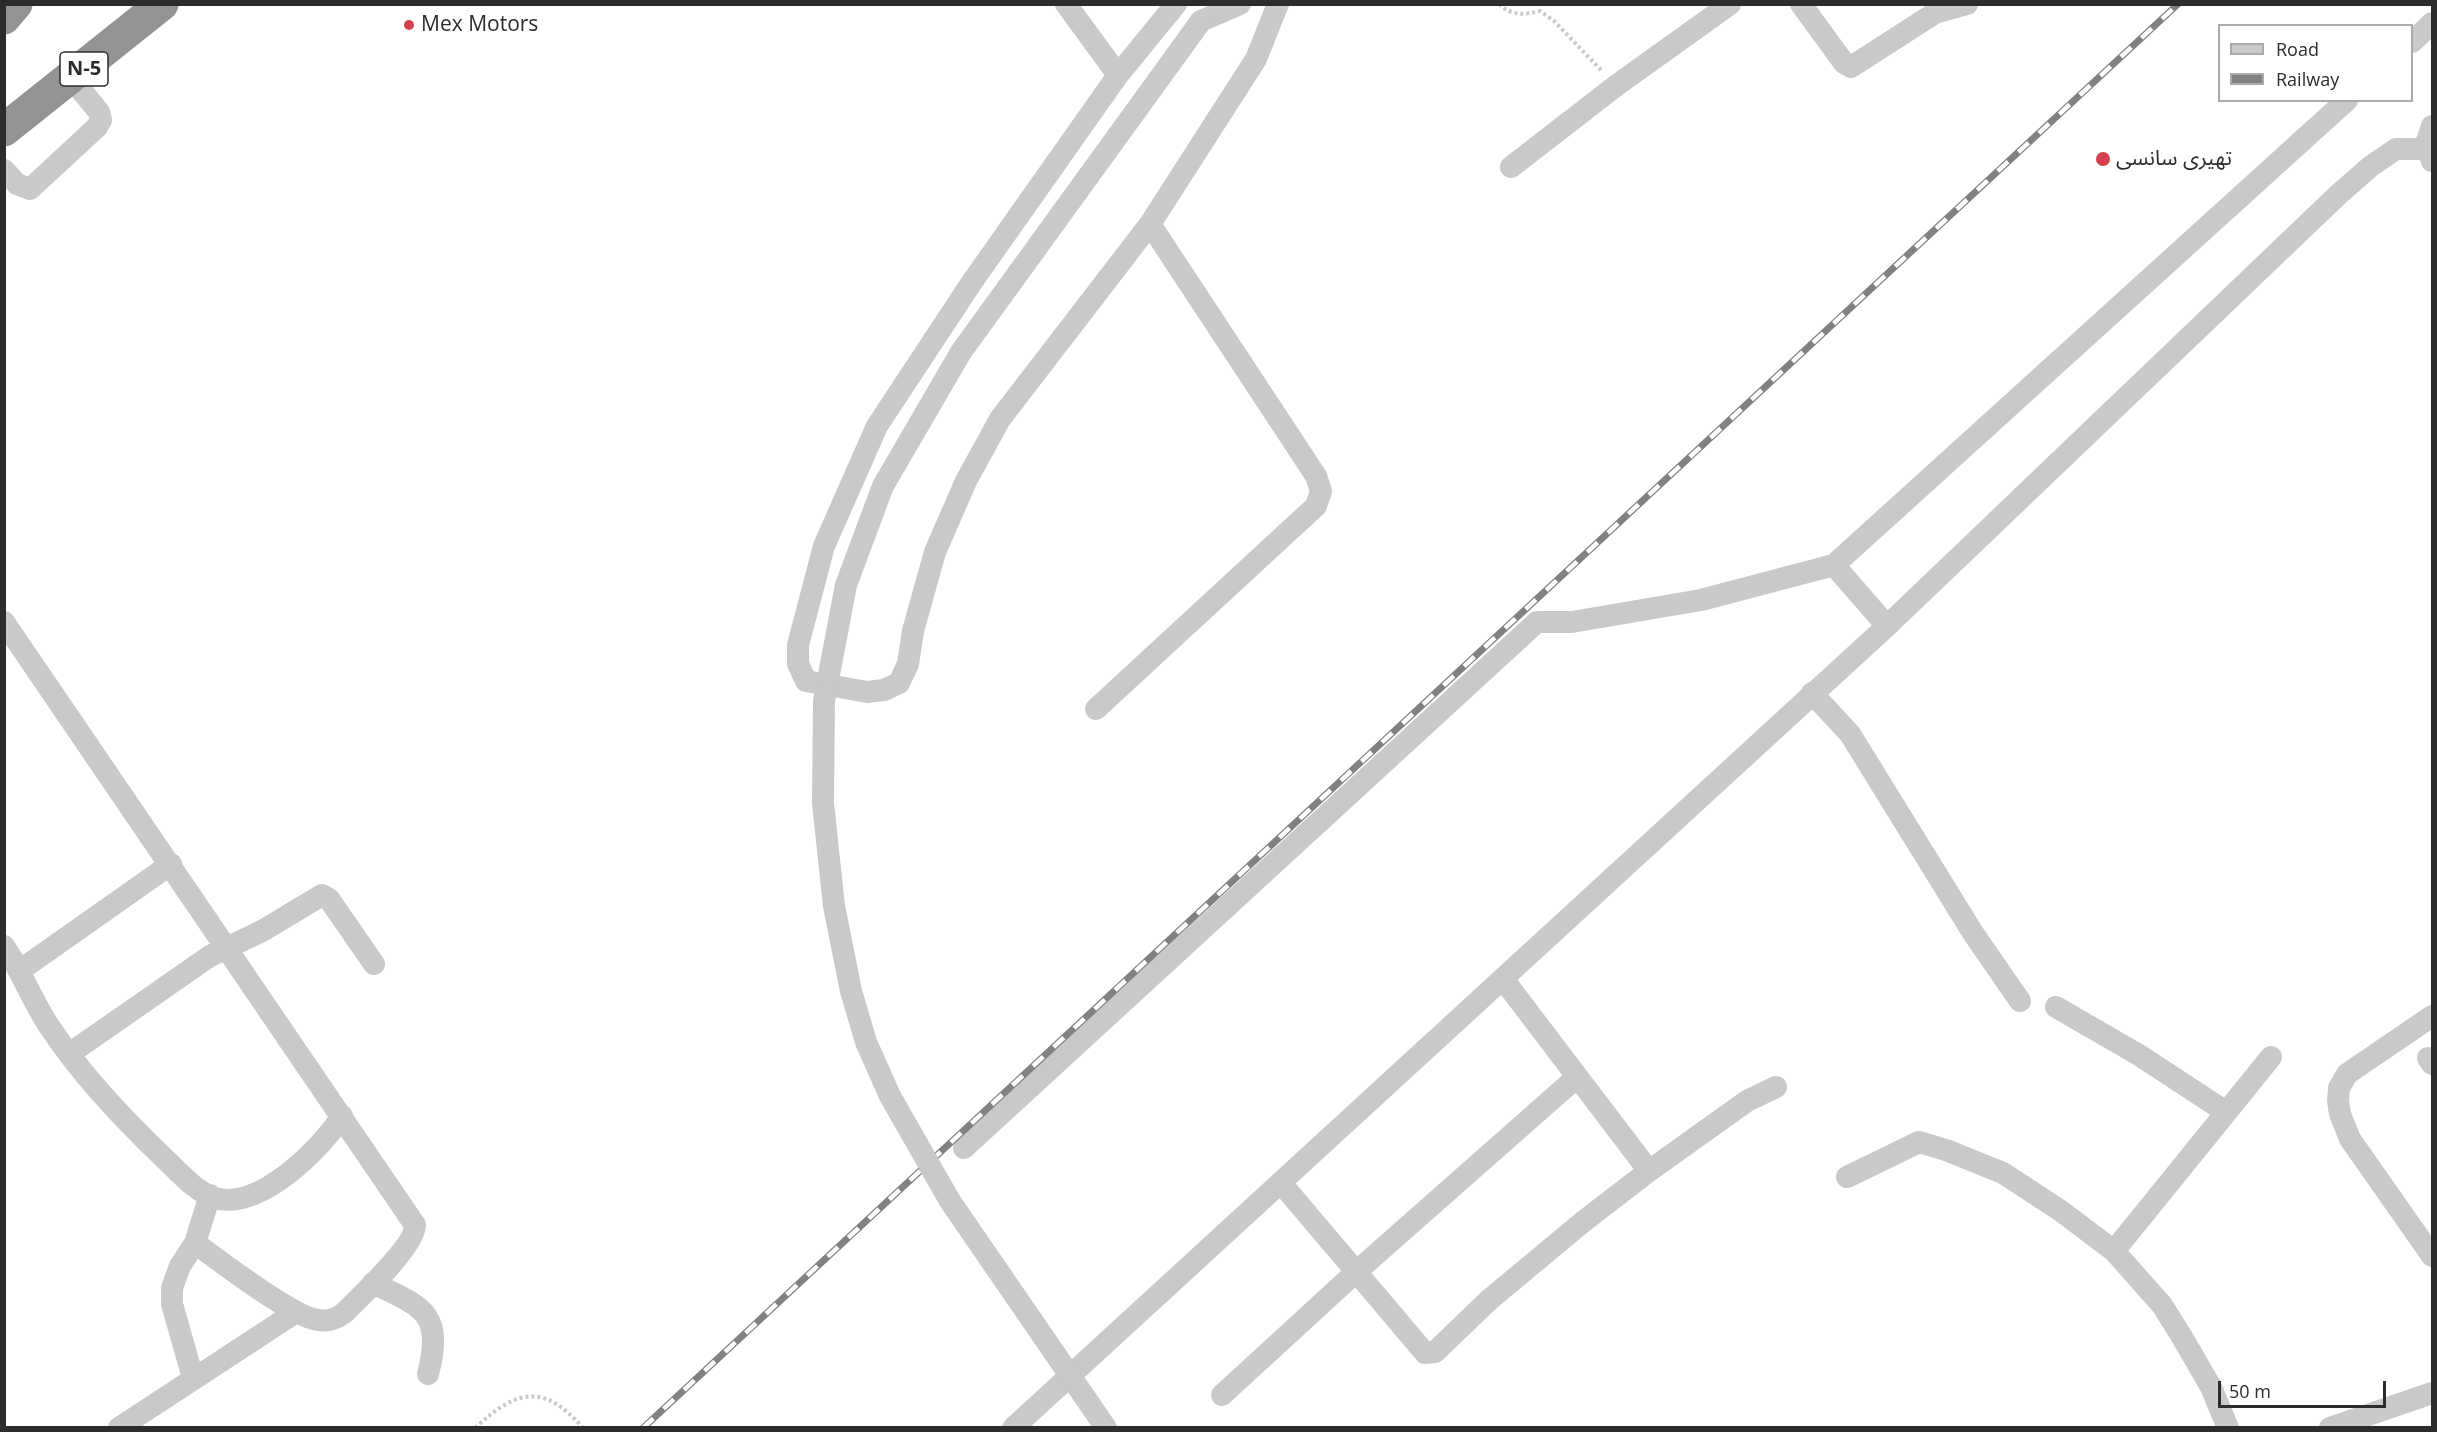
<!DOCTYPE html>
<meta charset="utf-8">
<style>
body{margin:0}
#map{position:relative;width:2437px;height:1432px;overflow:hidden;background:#fff;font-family:"Open Sans",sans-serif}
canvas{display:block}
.frame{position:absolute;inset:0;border:6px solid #2c2c2c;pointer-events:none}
.legend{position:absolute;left:2218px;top:24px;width:195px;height:78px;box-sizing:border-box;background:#fff;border:2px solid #ababab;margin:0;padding:8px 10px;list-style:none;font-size:18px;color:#2c2c2c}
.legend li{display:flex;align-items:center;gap:12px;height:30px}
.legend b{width:30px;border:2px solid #ababab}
.scale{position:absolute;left:2218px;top:1381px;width:168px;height:27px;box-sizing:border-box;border:3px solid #2c2c2c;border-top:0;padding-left:8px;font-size:18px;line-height:21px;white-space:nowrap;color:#2c2c2c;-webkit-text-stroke:4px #fff;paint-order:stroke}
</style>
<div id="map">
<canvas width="2437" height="1432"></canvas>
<div class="frame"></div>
<ul class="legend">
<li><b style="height:8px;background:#c9c9c9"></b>Road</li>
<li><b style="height:8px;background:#818181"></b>Railway</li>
</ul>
<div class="scale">50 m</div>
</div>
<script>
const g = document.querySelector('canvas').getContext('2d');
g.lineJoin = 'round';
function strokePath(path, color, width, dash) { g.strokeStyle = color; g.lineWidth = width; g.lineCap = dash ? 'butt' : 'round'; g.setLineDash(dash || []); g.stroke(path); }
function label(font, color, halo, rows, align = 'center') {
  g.font = font + ' "Open Sans","Noto Sans Arabic",sans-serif'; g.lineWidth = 6; g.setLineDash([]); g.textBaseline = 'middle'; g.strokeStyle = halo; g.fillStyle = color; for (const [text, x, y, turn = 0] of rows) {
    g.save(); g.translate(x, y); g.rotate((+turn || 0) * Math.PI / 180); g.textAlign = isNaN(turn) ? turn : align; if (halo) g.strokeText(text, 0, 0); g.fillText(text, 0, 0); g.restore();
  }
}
const path = new Path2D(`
 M 1499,4 C 1512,16 1523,15 1540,11 L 1554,21 L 1601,70
 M 475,1428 C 516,1390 543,1382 583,1428`);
const minor = new Path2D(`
 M 1066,4 L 1118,75
 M 1176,4 L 1118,75 L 972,282 L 877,426 L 824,546 L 798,645 L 798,664 L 806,681 L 867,692 L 884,690 L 899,683 L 908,664 L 913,631 L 935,552 L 966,481 L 1000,419 L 1150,224 L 1256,59 L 1278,4
 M 1801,4 L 1844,63 L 1851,67 L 1935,13 L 1967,4
 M 1201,21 L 1240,4
 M 2412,42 L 2432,23
 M 2432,126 L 2426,144 L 2432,161
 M 1511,167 L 1617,85 L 1730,4
 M 4,170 L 17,184 L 30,189 L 97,127 L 101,120 L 99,112 L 72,79
 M 1834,565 L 1887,626
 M 4,622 L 415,1225 C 416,1245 360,1297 344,1313 C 336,1319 328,1322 318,1320 C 292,1317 220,1261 195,1243
 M 1812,693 L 1850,734 L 1973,933 L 2020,1001
 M 1096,709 L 1316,506 L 1321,491 L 1316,476 L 1150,224
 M 4,946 C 22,972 33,1003 51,1029 C 83,1077 123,1119 165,1159 C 179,1172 196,1192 215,1198 C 259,1211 321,1149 342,1116
 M 19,971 L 171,864
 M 1503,979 L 1649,1171
 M 2056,1007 L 2139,1055 L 2226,1112
 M 2432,1016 L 2347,1074 L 2339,1088 L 2338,1101 L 2340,1114 L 2350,1139 L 2432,1256
 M 69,1054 L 210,956 L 262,931 L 322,895 L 329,899 L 374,964
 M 2428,1058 L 2432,1064
 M 964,1148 L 1537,622 L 1572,622 L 1701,600 L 1834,565 L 2347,100
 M 1847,1177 L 1919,1142 L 1946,1150 L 2003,1173 L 2061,1211 L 2114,1251 L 2162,1305 L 2182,1337 L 2211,1387 L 2228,1428
 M 1281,1183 L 1425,1353 L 1435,1352 L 1489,1300 L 1584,1221 L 1649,1171 L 1747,1101 L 1776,1087
 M 2114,1251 L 2271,1057
 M 373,1283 C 422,1307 444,1312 428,1374
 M 193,1378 L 172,1304 L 172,1288 L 180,1266 L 195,1243 L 210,1195
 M 1222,1395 L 1356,1272 L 1577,1077
 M 119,1428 L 296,1312
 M 1013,1428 L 1887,626 L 2339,194 L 2371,166 L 2396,149 L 2427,149
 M 2330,1428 L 2432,1393`);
const highway = new Path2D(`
 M 4,18 L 16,4
 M 4,130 L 162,4`);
const rail = new Path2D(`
 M 643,1428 L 2178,4`);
const minorBridge = new Path2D(`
 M 1106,1428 L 950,1201 L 890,1096 L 866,1042 L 851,991 L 834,906 L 823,803 L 824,701 L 846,585 L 883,486 L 961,352 L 1201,21`);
const markers = [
 [409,25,6,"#d33f4a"],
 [2103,159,8,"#d33f4a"]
];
const shields = [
 [84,69,48]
];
const shieldNames = [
 ["N-5",84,69]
];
const poiNames = [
 ["Mex Motors",421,25],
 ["تھیری سانسی",2116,159]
];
strokePath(path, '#c9c9c9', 4, [3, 3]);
strokePath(minor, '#c9c9c9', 22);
strokePath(highway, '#939393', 33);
strokePath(rail, '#818181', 7);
strokePath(rail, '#fff', 4.5, [14]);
strokePath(minorBridge, '#c9c9c9', 22);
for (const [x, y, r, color] of markers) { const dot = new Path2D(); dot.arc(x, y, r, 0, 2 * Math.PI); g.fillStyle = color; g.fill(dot); strokePath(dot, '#fff', 2); }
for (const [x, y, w] of shields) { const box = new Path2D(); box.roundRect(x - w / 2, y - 17, w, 34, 4.5); g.fillStyle = '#fff'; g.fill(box); strokePath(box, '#2c2c2c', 1.5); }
label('bold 20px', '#2c2c2c', null, shieldNames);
label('21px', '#2c2c2c', '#fff', poiNames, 'left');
</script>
